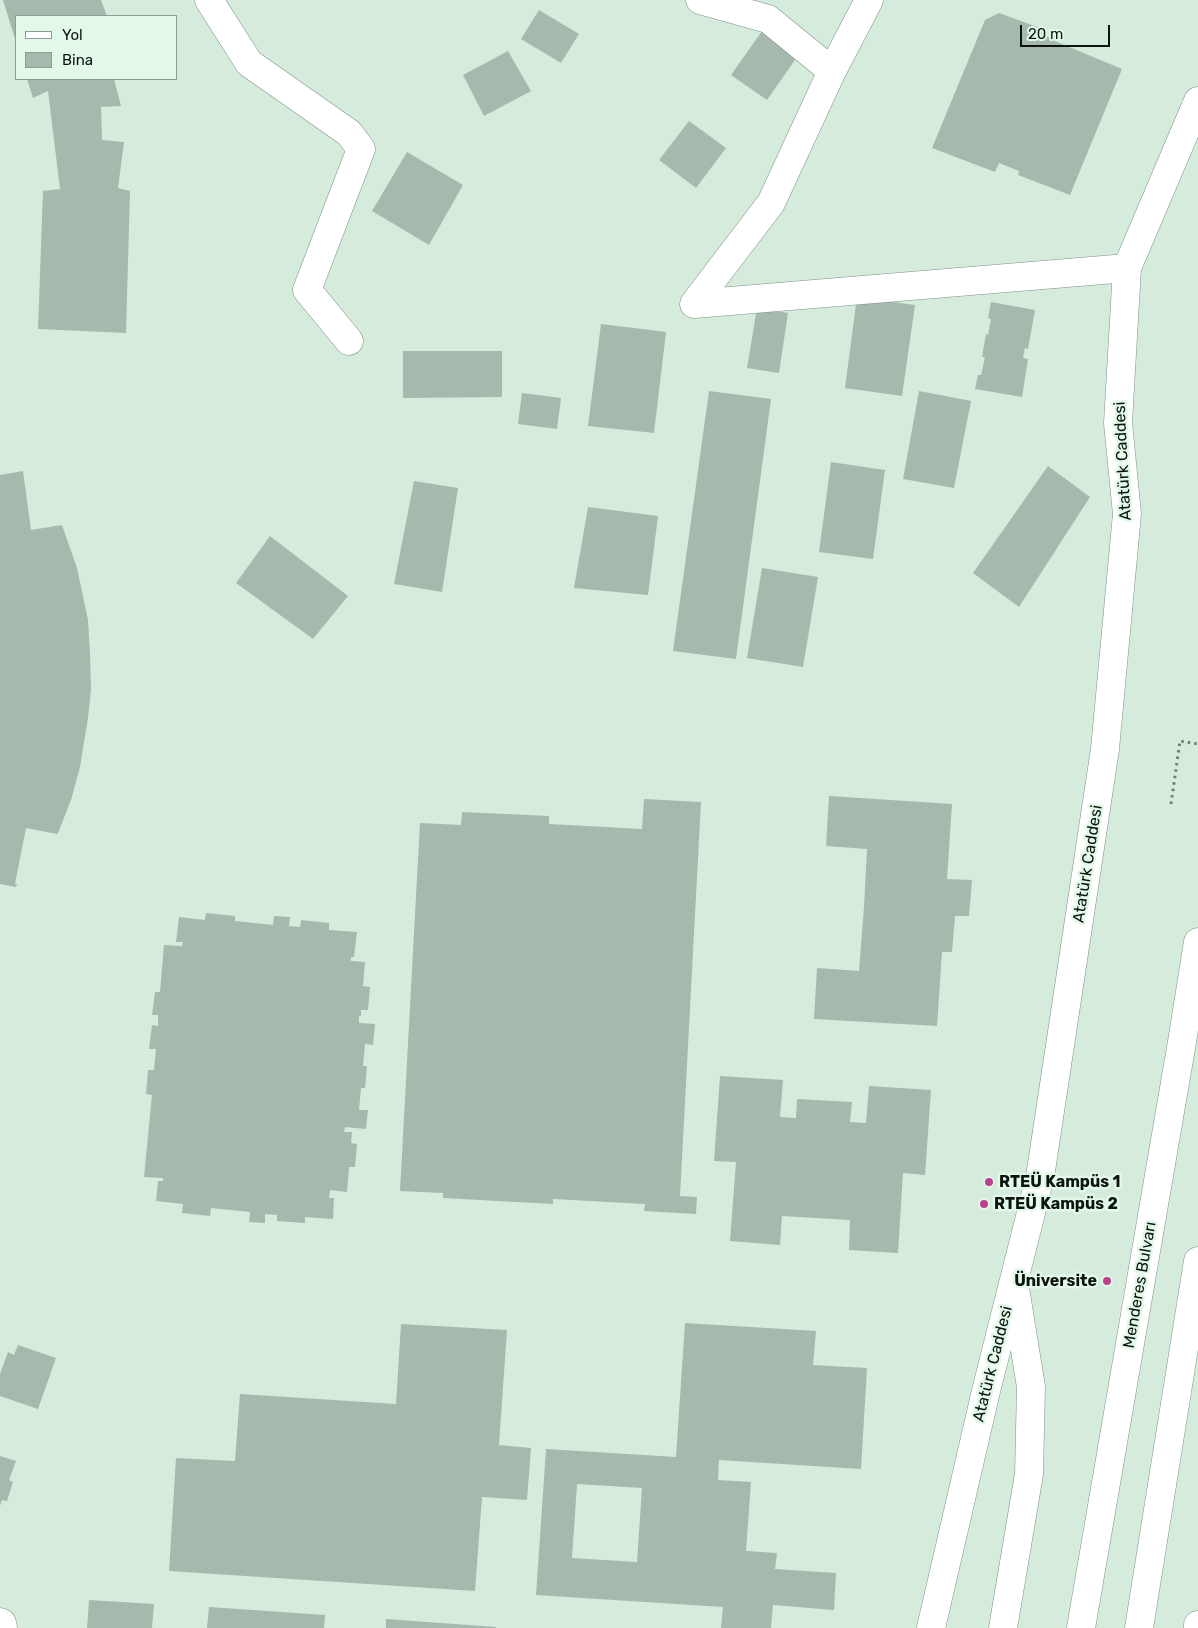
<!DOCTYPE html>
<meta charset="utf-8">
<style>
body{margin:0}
#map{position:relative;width:1198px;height:1628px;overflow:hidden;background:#d5ebdc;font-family:Rubik,sans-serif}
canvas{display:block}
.legend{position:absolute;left:15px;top:15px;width:162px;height:65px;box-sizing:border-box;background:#e2f8e9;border:1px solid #8c9d92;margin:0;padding:6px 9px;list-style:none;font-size:15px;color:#0c140f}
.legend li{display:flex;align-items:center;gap:10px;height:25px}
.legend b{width:25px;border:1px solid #8c9d92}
.scale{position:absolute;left:1020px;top:25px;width:90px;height:22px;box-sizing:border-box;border:2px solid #0c140f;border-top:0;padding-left:6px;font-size:15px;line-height:18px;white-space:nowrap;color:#0c140f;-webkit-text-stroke:4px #e2f8e9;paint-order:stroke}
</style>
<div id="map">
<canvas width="1198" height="1628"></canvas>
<ul class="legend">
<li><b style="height:6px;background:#fff"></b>Yol</li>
<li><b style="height:14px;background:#a5baac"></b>Bina</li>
</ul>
<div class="scale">20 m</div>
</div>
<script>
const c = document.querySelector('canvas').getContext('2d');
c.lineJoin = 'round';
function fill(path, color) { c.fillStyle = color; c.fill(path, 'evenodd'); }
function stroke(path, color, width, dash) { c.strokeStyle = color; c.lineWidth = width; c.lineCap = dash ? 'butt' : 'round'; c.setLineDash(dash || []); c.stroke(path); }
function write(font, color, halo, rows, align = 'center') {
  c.font = font + ' Rubik,sans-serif'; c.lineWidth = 5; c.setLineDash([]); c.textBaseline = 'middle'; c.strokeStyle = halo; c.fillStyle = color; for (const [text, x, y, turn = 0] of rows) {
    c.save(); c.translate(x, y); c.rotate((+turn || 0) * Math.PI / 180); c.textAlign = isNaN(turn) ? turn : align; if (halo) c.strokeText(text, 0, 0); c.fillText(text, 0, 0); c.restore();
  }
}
fill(new Path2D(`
 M3,0H101L107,16H16V42Z
 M539,10L579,34L561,63L521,39Z
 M999,13L1040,28L1050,39L1122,69L1070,195L1018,175L1019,171L999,163L995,172L932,148L985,20Z
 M762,31L797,57L767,100L731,75Z
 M508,51L531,91L484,116L463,75Z
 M27,79H114L121,106L101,107L102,140L124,142L118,188L130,191L126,333L38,329L43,191L60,189L48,91L33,98Z
 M689,121L726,148L696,188L659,160Z
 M407,152L463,185L429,245L372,211Z
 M857,297L915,305L902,396L845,388Z
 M991,302L1035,310L1028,349L1025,348L1023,358L1028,359L1022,397L975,389L978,375H981L985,357H982L986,334L988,335L991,319L988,318Z
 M757,308L788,313L779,373L747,368Z
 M601,324L666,332L654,433L588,426Z
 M403,351H502V397L403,398Z
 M709,391L771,399L736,659L673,651Z
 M919,391L971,401L954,488L903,479Z
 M522,393L561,398L557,429L518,424Z
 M831,462L885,470L873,559L819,552Z
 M1048,466L1090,497L1019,607L973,573Z
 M23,471L31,530L62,525L77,568L88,620L90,654L91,690L88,718L80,767L71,800L58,833L57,834L26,828L15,884H17L16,887L0,884V475Z
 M414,481L458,488L442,592L394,584Z
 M588,507L658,516L648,595L574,588Z
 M270,536L348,596L313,639L236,583Z
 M762,568L818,577L803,667L747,658Z
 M829,796L952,804L947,879L972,880L969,916H955L952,952H942L937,1026L814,1019L817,968L859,971L864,907L867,849L826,846Z
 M644,799L701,802L680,1196L697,1197L696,1214L644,1211L645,1204L553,1199V1204L443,1198V1193L400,1191L420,823L461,825L462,812L549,816V824L642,829Z
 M206,913L235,916V921L273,925L274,916L290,917L289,926L300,927L301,920L329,923V930L357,932L354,957H351V961L365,962L363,986L370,987L368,1010H361V1016H359V1023L375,1024L373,1045L365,1044L363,1066H367L365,1088H361L359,1110H368L366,1129L345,1127L344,1132H352L351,1143L357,1144L355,1167H349L347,1192L330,1190L329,1198H334L333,1219L305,1217V1223L277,1221V1215L265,1214V1223L249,1222L250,1212L211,1208L210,1216L182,1213L183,1204L156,1201L158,1181H163V1178L144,1177L152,1095L146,1094L148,1070H154L156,1049H149L152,1025L158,1026V1015H152L155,992H160L164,945L182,946L183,942H176L179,917L205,920Z
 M720,1076L783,1080L780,1117L796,1118L797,1099L852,1102L850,1122L866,1123L869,1086L931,1090L925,1175L903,1173L898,1253L849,1250L850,1220L782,1216L780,1245L730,1241L736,1162L714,1161Z
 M685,1323L816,1331L813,1365L867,1368L861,1469L719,1460L718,1480L751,1482L746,1551L777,1553L775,1569L836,1573L834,1610L773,1605L771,1628H721L723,1607L536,1595L546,1449L676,1457ZM577,1484L642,1488L637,1562L572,1558Z
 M401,1324L507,1330L499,1445L531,1448L527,1500L482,1497L475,1591L169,1571L176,1458L235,1461L240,1394L396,1404Z
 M18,1345L56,1358L38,1409L0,1396V1374L8,1352L14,1355Z
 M0,1456L16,1461L9,1480L13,1482L7,1501L2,1500L0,1506Z
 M89,1600L154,1604L152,1628H87Z
 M209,1607L325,1615L324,1628H207Z
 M386,1619L496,1627V1628H386Z`), '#a5baac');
const minor = new Path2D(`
 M209,0L249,63L349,133L361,149L307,290L349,341
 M700,0L768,19L832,71
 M869,0L832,71L771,203L694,304L1127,268
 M0,1622L2,1623L3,1628
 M1003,1628L1029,1474L1031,1387L1014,1282`);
const tertiary = new Path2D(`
 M931,1628L986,1391L1040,1177L1105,749L1127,514L1118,423L1127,268L1198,101`);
const secondary = new Path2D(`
 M1081,1628L1182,1042L1198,942`);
const trunk = new Path2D(`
 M1139,1628L1198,1261
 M1198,1628V1625`);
stroke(minor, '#7e9285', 29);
stroke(tertiary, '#7e9285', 29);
stroke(secondary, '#7e9285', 29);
stroke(trunk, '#7e9285', 29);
stroke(new Path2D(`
 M1171,804L1180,741L1198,744`), '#6e7d73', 3, [2.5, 4]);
stroke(minor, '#fff', 28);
stroke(tertiary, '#fff', 28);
stroke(secondary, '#fff', 28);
stroke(trunk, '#fff', 28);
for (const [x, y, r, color] of [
 [989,1182,5,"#bd3f8c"],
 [984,1204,5,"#bd3f8c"],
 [1107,1281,5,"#bd3f8c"]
]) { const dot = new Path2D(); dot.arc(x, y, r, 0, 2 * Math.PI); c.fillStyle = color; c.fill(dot); stroke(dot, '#e2f8e9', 2); }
write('16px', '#0c140f', '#e2f8e9', [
 ["Atatürk Caddesi",1123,461,-93],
 ["Atatürk Caddesi",1088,864,-81],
 ["Menderes Bulvarı",1140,1285,-80],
 ["Atatürk Caddesi",993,1364,-76]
]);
write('bold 16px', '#0c140f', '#e2f8e9', [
 ["RTEÜ Kampüs 1",999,1182],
 ["RTEÜ Kampüs 2",994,1204],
 ["Üniversite",1097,1281,"right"]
], 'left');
</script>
